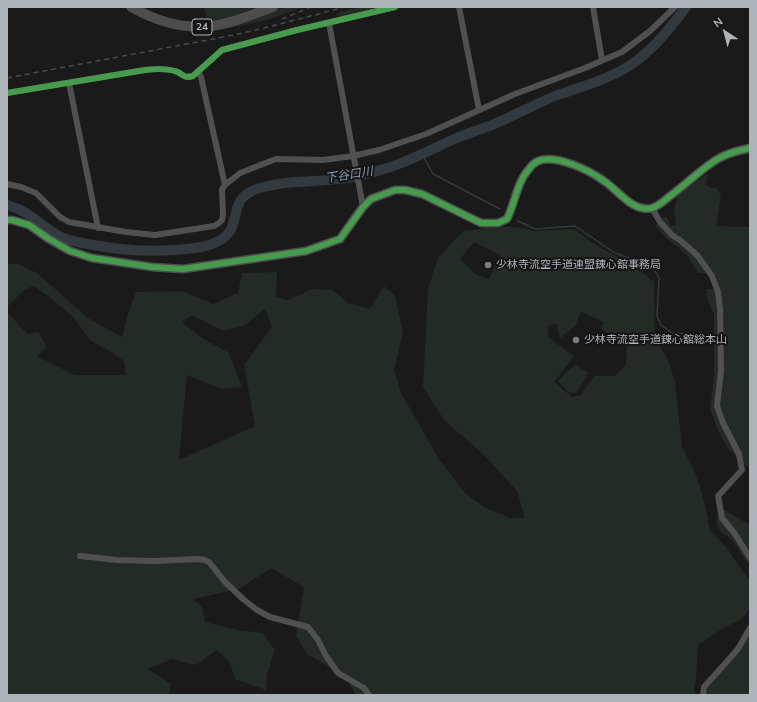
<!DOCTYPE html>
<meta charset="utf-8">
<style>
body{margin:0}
#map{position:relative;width:757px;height:702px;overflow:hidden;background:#1a1a1b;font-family:Mulish,sans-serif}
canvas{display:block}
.frame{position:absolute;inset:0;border:8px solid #aeb2b9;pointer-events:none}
.north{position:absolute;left:705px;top:12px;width:40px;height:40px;-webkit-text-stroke:3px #151516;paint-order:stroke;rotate:324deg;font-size:11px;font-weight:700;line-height:16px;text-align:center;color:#aeb2b9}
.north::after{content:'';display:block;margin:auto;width:14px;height:18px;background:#aeb2b9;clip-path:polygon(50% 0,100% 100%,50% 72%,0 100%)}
</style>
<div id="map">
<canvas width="757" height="702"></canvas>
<div class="frame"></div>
<div class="north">N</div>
</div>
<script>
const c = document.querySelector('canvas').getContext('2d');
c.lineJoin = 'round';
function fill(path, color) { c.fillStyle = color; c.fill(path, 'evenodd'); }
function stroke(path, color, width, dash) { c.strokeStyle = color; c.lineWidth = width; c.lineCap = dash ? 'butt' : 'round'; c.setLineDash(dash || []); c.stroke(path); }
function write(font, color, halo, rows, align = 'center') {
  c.font = font + ' Mulish,"Noto Sans JP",sans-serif'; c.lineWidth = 4; c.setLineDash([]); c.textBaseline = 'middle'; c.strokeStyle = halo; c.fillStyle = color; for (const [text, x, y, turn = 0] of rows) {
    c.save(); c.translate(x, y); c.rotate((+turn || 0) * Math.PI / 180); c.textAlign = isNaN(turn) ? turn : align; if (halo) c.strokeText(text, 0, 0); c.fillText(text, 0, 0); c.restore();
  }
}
fill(new Path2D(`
 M204,7H255C240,13 224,22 207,20Z
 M287,7H304L264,21L224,29L225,27Z
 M359,7H383L341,17L337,16L340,12Z
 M708,173L706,185L711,188H717L721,196L716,226L750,227L749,468L729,450L718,431L710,409L714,376V315L706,295L707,289H719L718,282L714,273H698L687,255L663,235L656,227L659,218L667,217L670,226H676L674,211L677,196Z
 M498,227H516L535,231L574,229L592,243L636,267L654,282L655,338L667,358L675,381L682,447L696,475L705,504L710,530L727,548L743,572L750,580V608L742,619L725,627L698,645L696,680L694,690L696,695H356L345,677L307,654L296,636L304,587L271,568L239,589L193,599L202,607L205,622L238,630L263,633L275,650L267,674L266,690L235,679L230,662L217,650L196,665L172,659L148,669L171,684L169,695H7V312L27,334L38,332L47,346L37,356L75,375H126L124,361L111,352L90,340L74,318L52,299L34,286L24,290L7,307V264H18L37,273L89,319L122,337L128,314L136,292L182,291L213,304L238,293L242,273L277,272L276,297L287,300L313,289L333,290L348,303L370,309L384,286L395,296L403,332L394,370L401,393L439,459L465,493L484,507L510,518H525L517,491L484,455L444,420L423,387L428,289L438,258L463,231ZM474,242L500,255L489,279L475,274L460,259ZM265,309L272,327L244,365L255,426L179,460L187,375L221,389L242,387L229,353L202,338L182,322L192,315L223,331L245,325ZM581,312L604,322L601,329L615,336L627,347L626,365L615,376H594L581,395L572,397L554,382L574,356L548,337V325L556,324L560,338L575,326Z
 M576,365L589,373L576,393L568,392L558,381L564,374Z
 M723,509L750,525V565C742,558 739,548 733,541C723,530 716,534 717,515Z
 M750,622V695H705L710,681L727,661Z`), '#242a25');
stroke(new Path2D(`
 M422,154L433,174L500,209
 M518,221L535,229L575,226L615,253L646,264L655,271L659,278L657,316L661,325L672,333L710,335L716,342`), '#333a3f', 1.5);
stroke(new Path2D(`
 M7,205C31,211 42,228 63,238C73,242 83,243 93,245C120,250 147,252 174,250C193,249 224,247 232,227C238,212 234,200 252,191C259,187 269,186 278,184C304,180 332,182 358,176C381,171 404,163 424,153C436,148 447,142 459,137C470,133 481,129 492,125C513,116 534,105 555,96C577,88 604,81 624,69C650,54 668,31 686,7`), '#333a3f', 10);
stroke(new Path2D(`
 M459,7L479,110
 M593,7L602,60
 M329,23L363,207
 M198,71L201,77L225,185
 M69,83L98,228
 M7,93L145,70C154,69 165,68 175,71C183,73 182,79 193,76L222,50L297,30L395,7
 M7,184L21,187L36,193L60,217L69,222L126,232L155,235L214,226L219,223L222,220L223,215L222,189L225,185L240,173L276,159L323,160L353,156L379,150L426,134L515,94L585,68L622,52L650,31L675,7
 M652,208L660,222L672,235L681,241L697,255L712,276L718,292L720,309L721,371L717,406L723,423L739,454L742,470L718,496L722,518L735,534L750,558
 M80,556L117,560L154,561L197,559L204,560L209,562L225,582L243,599L257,610L270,617L308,627L318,640L326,656L338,673L364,688L369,695
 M703,695L704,687L738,649L750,628`), '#505053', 6);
stroke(new Path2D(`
 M7,220H12L29,225L49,239L70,251L92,258L152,267L183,269L306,251L340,239L363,207L371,199L395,190H405L422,194L481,223H498L507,219C515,203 517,182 529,169C531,166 534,163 538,161C556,154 589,170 604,181C618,190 633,213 652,208C659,206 665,200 670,196C685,185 698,172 713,162C724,154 737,151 750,148`), '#4e4f50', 9);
stroke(new Path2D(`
 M131,7C158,22 186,31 217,25C236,22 255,13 273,7`), '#4d4d4f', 10);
stroke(new Path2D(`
 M282,19L311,7
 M7,78L234,35L264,28L345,7`), '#4b4b4e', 1.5, [5, 4]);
stroke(new Path2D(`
 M7,93L145,70C154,69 165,68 175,71C183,73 182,79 193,76L222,50L297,30L395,7
 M7,220H12L29,225L49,239L70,251L92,258L152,267L183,269L306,251L340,239L363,207L371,199L395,190H405L422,194L481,223H498L507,219C515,203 517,182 529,169C531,166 534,163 538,161C556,154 589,170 604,181C618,190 633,213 652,208C659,206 665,200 670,196C685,185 698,172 713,162C724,154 737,151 750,148`), '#469c4c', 6);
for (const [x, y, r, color] of [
 [488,265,4,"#7a7d82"],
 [576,340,4,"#7a7d82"]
]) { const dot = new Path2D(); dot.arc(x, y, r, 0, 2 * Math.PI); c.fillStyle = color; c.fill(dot); stroke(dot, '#151516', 1.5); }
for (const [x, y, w] of [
 [202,27,20]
]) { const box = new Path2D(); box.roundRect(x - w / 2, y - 8, w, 16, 3); c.fillStyle = '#151516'; c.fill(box); stroke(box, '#aeb2b9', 1); }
write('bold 10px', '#aeb2b9', null, [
 ["24",202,27]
]);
write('11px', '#aeb2b9', '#151516', [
 ["少林寺流空手道連盟錬心舘事務局",496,265],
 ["少林寺流空手道錬心舘総本山",584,340]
], 'left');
write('italic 12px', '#8aa0af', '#151516', [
 ["下谷口川",349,175,-9]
]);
</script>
